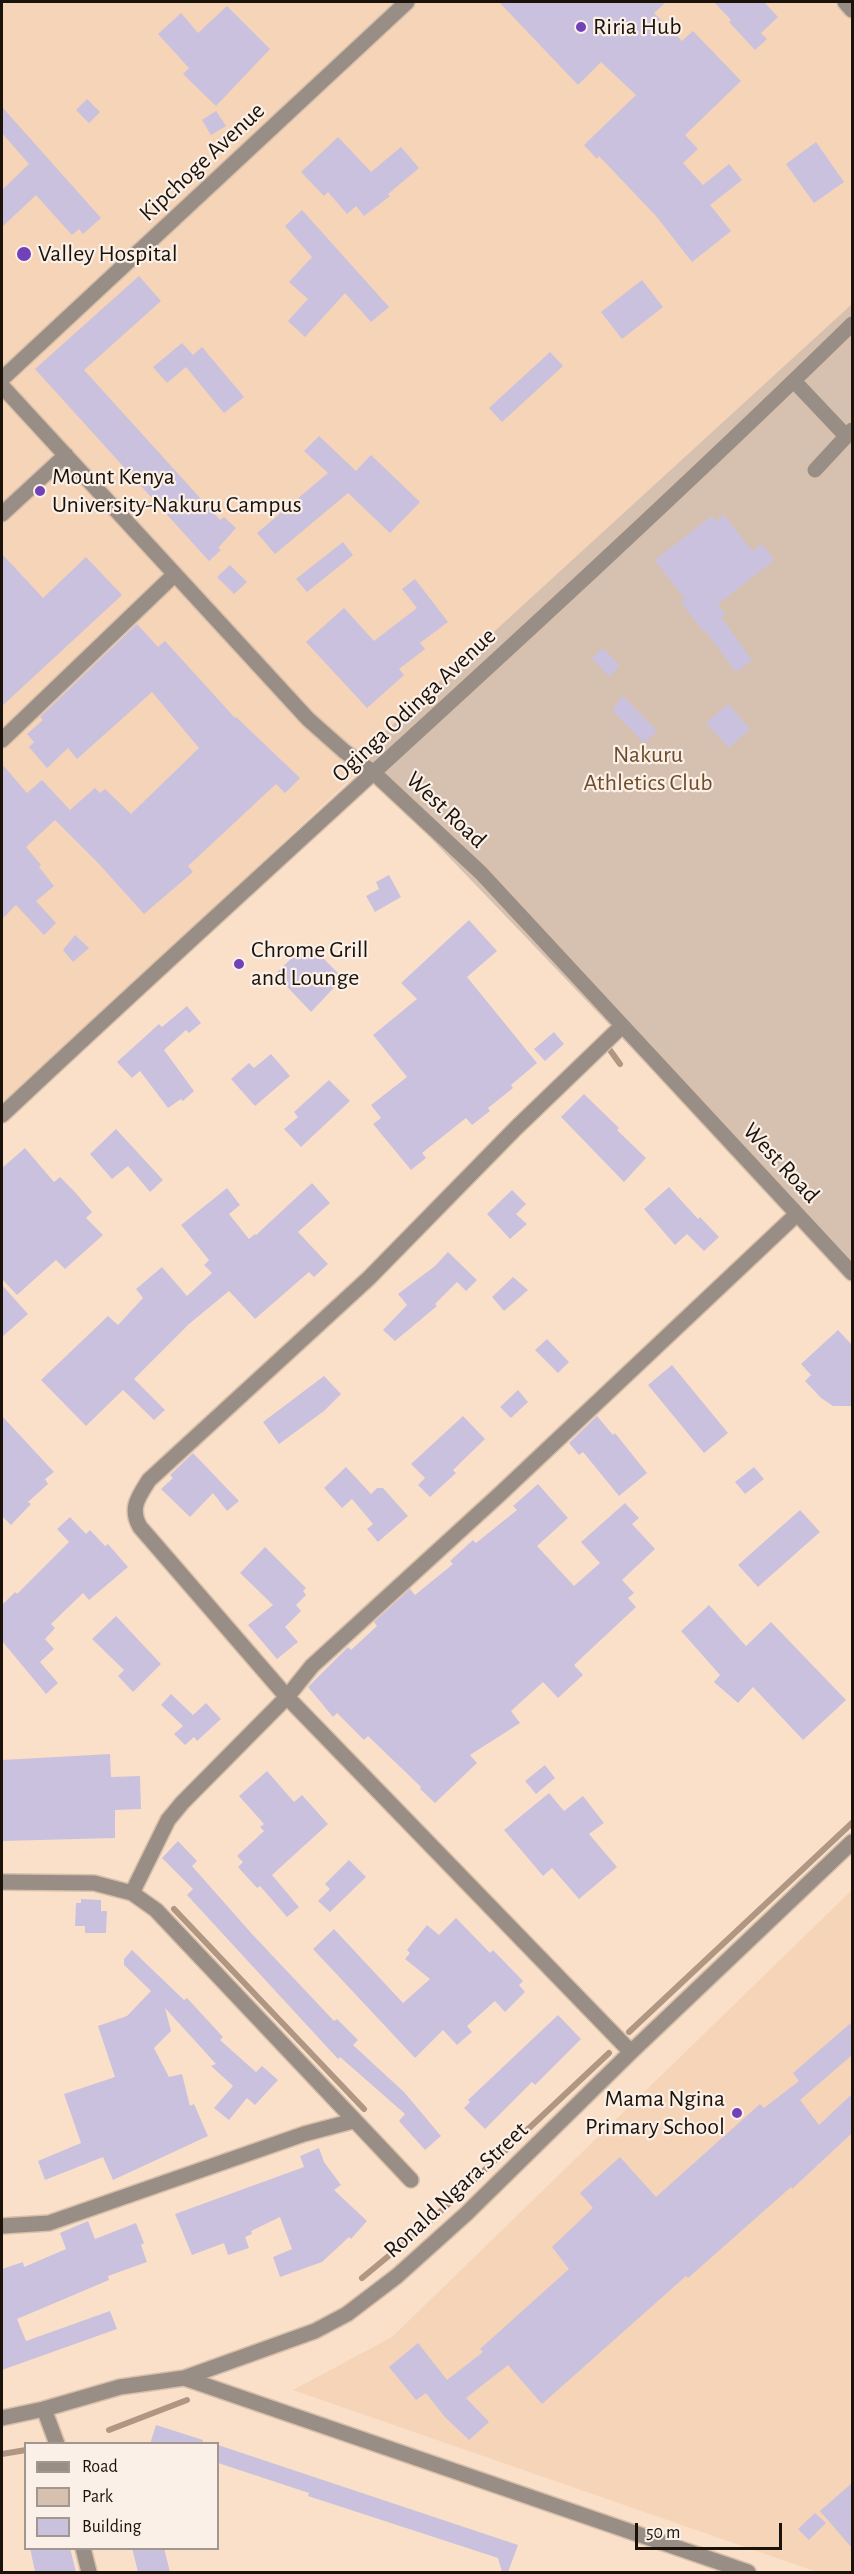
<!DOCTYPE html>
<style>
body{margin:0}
#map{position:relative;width:854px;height:2574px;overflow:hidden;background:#fbe0c9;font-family:"Alegreya Sans",sans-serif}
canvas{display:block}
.frame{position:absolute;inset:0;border:3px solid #1b120a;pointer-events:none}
.legend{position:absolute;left:24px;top:2442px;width:195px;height:108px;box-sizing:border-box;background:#fbf0e7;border:2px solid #a1978f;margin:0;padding:8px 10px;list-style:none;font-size:18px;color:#1b120a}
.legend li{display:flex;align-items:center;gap:12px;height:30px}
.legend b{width:30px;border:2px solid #a1978f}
.scale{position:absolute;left:635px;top:2523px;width:147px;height:27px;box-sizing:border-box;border:3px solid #1b120a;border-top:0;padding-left:8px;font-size:18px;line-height:21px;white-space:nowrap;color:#1b120a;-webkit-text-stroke:4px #fbf0e7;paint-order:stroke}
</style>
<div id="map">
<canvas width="854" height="2574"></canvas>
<div class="frame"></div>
<ul class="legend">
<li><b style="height:8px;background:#998e86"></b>Road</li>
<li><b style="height:16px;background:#d6c1b1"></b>Park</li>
<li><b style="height:16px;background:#cac1df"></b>Building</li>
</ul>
<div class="scale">50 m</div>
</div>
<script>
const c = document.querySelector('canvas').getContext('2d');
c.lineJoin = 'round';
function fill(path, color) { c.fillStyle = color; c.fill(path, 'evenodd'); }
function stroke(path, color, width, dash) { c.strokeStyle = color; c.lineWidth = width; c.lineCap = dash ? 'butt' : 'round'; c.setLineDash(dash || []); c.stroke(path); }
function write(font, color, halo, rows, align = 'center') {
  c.font = font + ' "Alegreya Sans",sans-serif'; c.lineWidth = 4.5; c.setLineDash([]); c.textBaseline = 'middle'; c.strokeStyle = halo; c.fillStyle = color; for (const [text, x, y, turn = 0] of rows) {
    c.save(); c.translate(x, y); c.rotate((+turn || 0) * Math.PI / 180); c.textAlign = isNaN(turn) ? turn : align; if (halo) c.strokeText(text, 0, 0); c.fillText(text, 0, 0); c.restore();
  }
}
fill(new Path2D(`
 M2,2H852V307L2,1107Z
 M852,1890V2572H817L293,2390L392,2337Z`), '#f5d4b8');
fill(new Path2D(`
 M852,304V1278L355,759Z`), '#d6c1b1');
stroke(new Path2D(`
 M607,1046L620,1064
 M174,1909L364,2109
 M629,2032L852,1823
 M362,2278L426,2225L609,2053
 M109,2430L187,2400
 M2,2454L26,2450`), '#af9783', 6);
fill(new Path2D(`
 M499,2H666L654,13L682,41L693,31L741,81L685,135L698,149L683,163L703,185L729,164L742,180L710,205L731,231L692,262L656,216L599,156L597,159L584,145L636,95L601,62L578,85Z
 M714,2H764L778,17L761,33L767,39L755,50L729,22L731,20Z
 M227,6L270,49L216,106L183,74L189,68L158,34L181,13L198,33Z
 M87,99L100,112L89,123L76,110Z
 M2,107L101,218L83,234L79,229L72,235L36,195L2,227V190L29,164L2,133Z
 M216,111L226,126L211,135L202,120Z
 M338,137L371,172L401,147L419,168L388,194L390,196L364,216L356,206L347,214L328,192L324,196L301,172Z
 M816,142L844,182L814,203L786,164Z
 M302,210L389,307L371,322L345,293L305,337L288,321L308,299L289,282L312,257L285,226Z
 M139,276L161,301L84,370L220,520L224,517L236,528L218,548L221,550L209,561L35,369Z
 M642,280L663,307L622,339L601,312Z
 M182,343L193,355L202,347L244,397L224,413L186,367L167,383L153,367Z
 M550,352L563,366L502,422L489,408Z
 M319,436L356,471L371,455L420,502L390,533L348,493L275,554L257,533L328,473L304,451Z
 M724,515L752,551L762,544L774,560L718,604L725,614L721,617L752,660L736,672L705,630L703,631L681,602L685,599L655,560L712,516L716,521Z
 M343,542L353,555L307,592L296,579Z
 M2,554L43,598L86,557L122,595L2,706Z
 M230,565L247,582L234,594L217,577Z
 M415,579L448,622L420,643L425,649L399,669L404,675L367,708L306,642L344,608L374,641L417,608L402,589Z
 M137,624L158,647L165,641L235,718L236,717L300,778L285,793L276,784L188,866L193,872L144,914L100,865L55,820L26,847L41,865L39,867L54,886L36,901L56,923L44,935L16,905L2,919V764L27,793L42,780L70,810L95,788L100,793L105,789L131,814L199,748L152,692L77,759L68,748L47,768L29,747L34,742L27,734L43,720L40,717Z
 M603,648L620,666L609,677L592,658Z
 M623,696L657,731L644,743L612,710Z
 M728,704L750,729L729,748L706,723Z
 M389,875L401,897L375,912L366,896L379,889L376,882Z
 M469,920L497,951L467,977L537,1063L511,1085L513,1088L488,1108L490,1111L472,1125L466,1118L422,1153L426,1158L411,1170L373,1124L381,1118L371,1105L407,1077L373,1035L417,999L401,983Z
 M75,935L89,948L73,962L63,950Z
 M308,943L343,978L311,1012L275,974Z
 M187,1006L201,1023L189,1033L186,1030L164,1050L194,1091L183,1101L181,1099L168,1108L140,1071L132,1078L117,1062L159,1024L162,1027Z
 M554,1032L564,1044L545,1061L534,1049Z
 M271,1054L290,1076L255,1106L231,1079L249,1063L254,1068Z
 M329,1080L350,1101L301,1147L284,1129L298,1117L294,1112Z
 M584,1094L619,1128L617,1130L646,1158L624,1182L561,1117Z
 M116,1129L163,1180L150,1192L128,1166L112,1179L90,1154Z
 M25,1148L54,1182L60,1177L74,1191L92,1212L86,1218L103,1235L65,1269L56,1260L17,1295L2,1279V1168Z
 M312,1183L330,1203L298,1232L328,1264L314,1277L309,1272L255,1319L229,1291L189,1324L134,1379L165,1410L154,1420L123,1390L86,1426L41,1380L108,1316L118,1325L143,1298L136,1289L162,1267L187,1296L212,1273L204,1265L209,1260L181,1225L227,1188L240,1205L229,1214L249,1239L255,1234L256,1235Z
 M669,1187L698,1219L700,1217L719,1237L704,1251L687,1234L675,1245L644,1209Z
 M512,1190L526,1204L516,1214L527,1224L510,1239L487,1214Z
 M448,1252L477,1280L466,1291L457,1282L435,1304L437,1306L395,1341L383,1330L407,1305L398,1294L435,1266Z
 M513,1277L528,1290L504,1311L492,1297Z
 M2,1285L28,1314L2,1337Z
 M838,1330L852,1345V1406H833L821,1398L805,1381L811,1375L801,1364Z
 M547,1339L569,1362L558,1373L535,1350Z
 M672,1365L728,1433L704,1453L648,1385Z
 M324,1376L341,1394L324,1411L279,1444L263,1422Z
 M518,1390L528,1402L511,1418L500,1407Z
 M2,1416L54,1472L45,1479L48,1484L28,1502L31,1504L11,1525L2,1516Z
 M463,1416L485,1439L453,1470L456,1473L430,1497L418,1485L425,1478L411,1464Z
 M597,1416L613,1435L615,1433L647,1473L619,1496L583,1452L579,1455L569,1443Z
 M193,1453L239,1501L227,1511L213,1493L190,1517L161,1489L173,1478L170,1475Z
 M346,1467L371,1494L377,1488H383L408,1516L378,1542L367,1529L373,1524L352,1499L342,1508L324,1488Z
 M754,1467L764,1479L745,1494L735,1482Z
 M538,1484L568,1518L537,1546L574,1586L600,1563L581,1542L625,1503L639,1518L632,1524L655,1549L622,1580L634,1593L628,1598L636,1607L574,1665L583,1675L558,1698L543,1682L511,1711L520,1723L470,1755L477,1763L435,1803L420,1789L421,1787L368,1736L364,1740L337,1713L333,1717L308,1687L348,1647L351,1650L377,1626L374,1622L410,1589L415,1595L453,1564L450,1561L473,1540L476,1543L517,1510L513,1506Z
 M800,1510L820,1532L758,1587L738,1565Z
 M70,1517L86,1534L90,1530L105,1546L108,1544L128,1567L89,1600L83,1593L51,1624L55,1628L45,1639L54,1649L40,1662L58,1683L46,1694L2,1641V1605L15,1592L17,1594L69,1542L57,1529Z
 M265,1547L306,1588L303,1591L306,1595L296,1605L301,1611L285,1627L298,1642L277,1659L248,1625L273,1605L240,1573Z
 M709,1605L746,1646L771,1622L846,1700L803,1740L753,1687L738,1703L714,1682L720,1675L681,1631Z
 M116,1616L161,1664L133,1692L118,1676L124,1670L92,1639Z
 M171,1694L193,1715L206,1703L221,1719L197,1741L194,1737L185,1745L174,1734L183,1726L161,1705Z
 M110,1754L111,1777L140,1776L141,1809L115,1810V1838L2,1841V1760Z
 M545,1765L555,1778L536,1794L525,1781Z
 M267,1771L294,1802L302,1795L328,1824L272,1875L299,1907L287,1917L260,1886L257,1888L238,1867L243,1862L237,1856L264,1831L260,1827L264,1824L239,1796Z
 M549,1793L564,1811L583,1796L604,1823L589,1834L617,1867L579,1899L552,1868L543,1876L504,1830Z
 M178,1841L197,1861L192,1866L252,1934L334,2021L337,2019L358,2040L353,2045L404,2092L441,2136L425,2150L399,2121L405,2114L340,2057L338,2059L187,1895L193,1889L162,1858Z
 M349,1860L366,1877L330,1912L318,1901L330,1889L325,1884Z
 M81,1899L101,1900V1911H107L106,1933H85V1926H75L76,1903H81Z
 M456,1918L490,1953L493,1950L523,1981L519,1985L525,1992L505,2012L495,2001L467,2026L472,2032L457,2045L443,2030L415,2058L313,1949L334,1929L403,2003L430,1979L405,1959L410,1953L407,1950L427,1925L439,1935Z
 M132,1950L184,2000L187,1998L223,2037L220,2040L256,2072L262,2066L278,2080L255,2105L247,2098L229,2120L214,2108L233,2086L211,2066L216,2064L165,2008L171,2031L154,2048L169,2077L182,2074L190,2106L194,2104L208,2136L113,2180L103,2157L45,2180L38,2161L81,2143L64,2094L115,2077L98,2026L127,2016L151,1991L124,1965V1959Z
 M558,2015L581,2039L535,2085L532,2082L485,2129L464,2108L470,2102L468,2100Z
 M852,2022V2055L800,2100L819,2125L852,2094V2133L792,2189L791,2187L688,2278L686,2276L542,2404L508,2365L466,2398L489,2422L469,2440L444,2416L426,2393L416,2400L389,2367L418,2343L447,2380L483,2352L480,2349L569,2269L552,2247L593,2208L580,2193L620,2157L656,2197L760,2104L764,2108L799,2081L793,2073Z
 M319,2148L324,2162L341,2185L334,2190L367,2221L351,2239L349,2237L322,2262L280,2277L273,2257L292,2249L280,2217L251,2231L252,2234L245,2237L249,2248L228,2255L224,2243L192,2255L175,2214L304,2167L300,2156Z
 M88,2221L95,2239L136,2223L144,2243L141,2245L147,2262L108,2276L109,2280L17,2319L26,2341L110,2311L117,2329L2,2370V2269L23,2262L24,2267L66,2249L60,2233Z
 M156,2425L203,2440L202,2444H150Z
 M218,2445L518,2545L508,2572H502L498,2558L308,2496L309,2493L218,2463Z
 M852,2483V2548L820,2511Z
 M815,2513L826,2523L809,2540L798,2529Z
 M30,2548H70L76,2572H35Z
 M132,2548H164L170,2572H138Z`), '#cac1df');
const minor = new Path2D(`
 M845,2L852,10
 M2,379L407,2
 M794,381L846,436
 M2,386L308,719L344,751L374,773L481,873L852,1273
 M815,470L852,430
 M2,514L66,455
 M2,740L174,575
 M622,1026L516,1128L369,1278L149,1480C139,1496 129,1508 140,1527L287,1697L631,2052
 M2,1115C284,850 575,595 852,324
 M2,1882L94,1883L132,1893L156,1910L411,2180
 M132,1893L168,1820L182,1803L287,1697L312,1666L500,1494L797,1214
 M2,2226L49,2223L304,2134L353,2121
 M184,2378L748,2572
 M44,2409L57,2444
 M2,2418L44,2409L120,2387L184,2378L315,2331L347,2314L397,2276L466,2214L631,2052L852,1842
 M83,2548L89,2572`);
stroke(minor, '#d7bfaa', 18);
stroke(minor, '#998e86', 15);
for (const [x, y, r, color] of [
 [581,27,6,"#7141b8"],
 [24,254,8,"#7141b8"],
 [40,491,6,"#7141b8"],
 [239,964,6,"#7141b8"],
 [737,2113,6,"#7141b8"]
]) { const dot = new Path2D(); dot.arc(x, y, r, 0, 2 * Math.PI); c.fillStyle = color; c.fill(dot); stroke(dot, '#fbf0e7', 2); }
write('24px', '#1b120a', '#fbf0e7', [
 ["Riria Hub",593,27],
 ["Valley Hospital",38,254],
 ["Mount Kenya",52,477],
 ["University-Nakuru Campus",52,505],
 ["Chrome Grill",251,950],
 ["and Lounge",251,978],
 ["Mama Ngina",725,2099,"right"],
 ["Primary School",725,2127,"right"]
], 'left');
write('24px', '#1b120a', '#fbf0e7', [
 ["Kipchoge Avenue",202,162,-43],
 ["Oginga Odinga Avenue",414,705,-43],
 ["West Road",446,810,43],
 ["West Road",781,1163,47],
 ["Ronald Ngara Street",456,2190,-43]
]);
write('24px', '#704b29', '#fbf0e7', [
 ["Nakuru",648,755],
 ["Athletics Club",648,783]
]);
</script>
